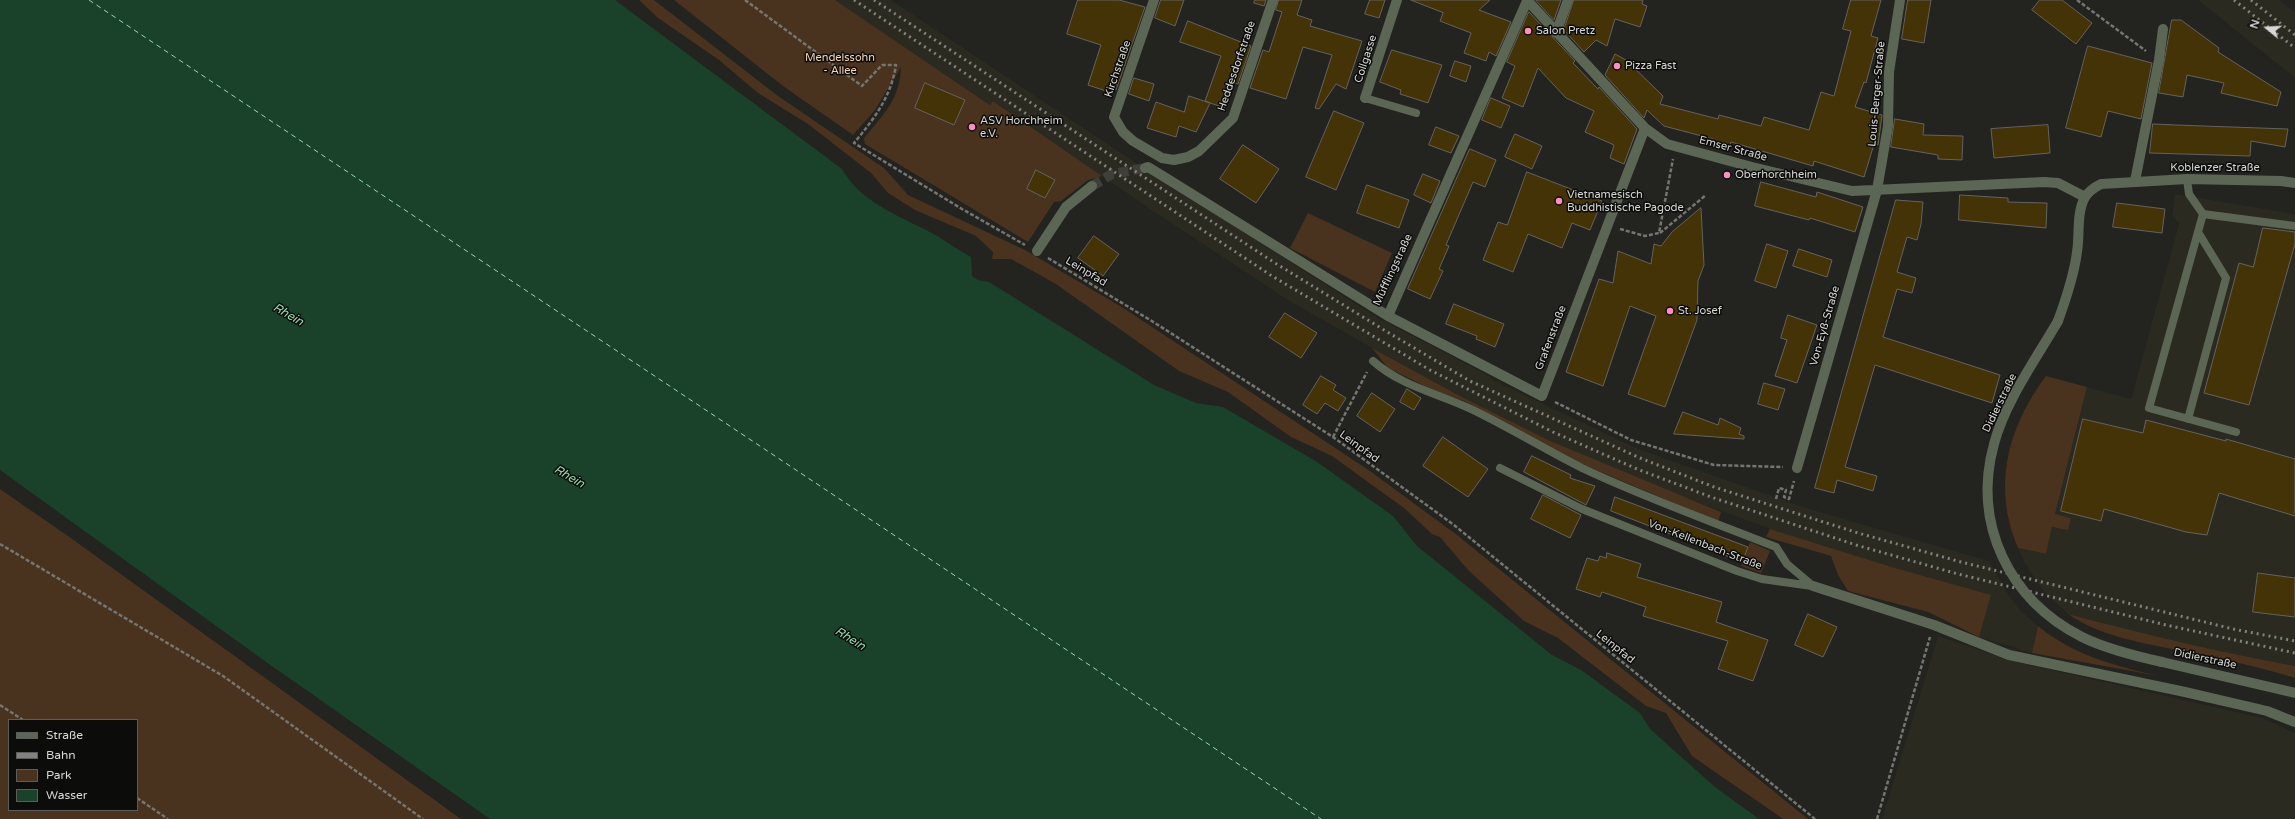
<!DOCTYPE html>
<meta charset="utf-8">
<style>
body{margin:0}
#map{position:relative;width:2295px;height:819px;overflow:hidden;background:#23231f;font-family:"Varela Round",sans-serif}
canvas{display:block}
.legend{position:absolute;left:8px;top:719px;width:130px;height:92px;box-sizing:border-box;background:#0c0c0b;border:1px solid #5d5e5c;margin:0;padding:5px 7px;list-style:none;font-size:12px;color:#d7d8d5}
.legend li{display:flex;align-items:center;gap:8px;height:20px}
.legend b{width:20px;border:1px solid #5d5e5c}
.north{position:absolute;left:2247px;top:8px;width:40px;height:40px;-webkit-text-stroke:3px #0c0c0b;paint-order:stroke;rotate:288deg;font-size:11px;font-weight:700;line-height:16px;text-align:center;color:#d7d8d5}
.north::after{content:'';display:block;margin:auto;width:14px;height:18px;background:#d7d8d5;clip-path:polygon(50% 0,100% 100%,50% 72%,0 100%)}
</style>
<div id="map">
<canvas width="2295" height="819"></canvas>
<ul class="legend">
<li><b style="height:5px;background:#5c6655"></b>Straße</li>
<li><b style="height:5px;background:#82827f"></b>Bahn</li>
<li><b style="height:11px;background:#49321e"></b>Park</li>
<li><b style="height:11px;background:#1a422a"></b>Wasser</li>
</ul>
<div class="north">N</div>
</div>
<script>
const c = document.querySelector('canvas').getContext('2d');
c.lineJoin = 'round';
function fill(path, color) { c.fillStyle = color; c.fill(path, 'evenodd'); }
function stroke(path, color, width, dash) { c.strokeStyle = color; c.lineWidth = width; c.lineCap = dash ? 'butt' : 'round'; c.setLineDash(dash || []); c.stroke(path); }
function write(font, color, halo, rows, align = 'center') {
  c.font = font + ' "Varela Round",sans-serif'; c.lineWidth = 3; c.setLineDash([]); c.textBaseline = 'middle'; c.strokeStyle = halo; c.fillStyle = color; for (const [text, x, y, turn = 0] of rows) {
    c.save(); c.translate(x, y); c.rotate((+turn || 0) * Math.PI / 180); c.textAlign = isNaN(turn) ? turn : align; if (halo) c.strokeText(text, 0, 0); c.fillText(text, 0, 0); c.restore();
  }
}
fill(new Path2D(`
 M835,0H891L1133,161L1373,315L1491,377L1493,380L1638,449L1803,507L1989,561L2009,596L2020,610L2038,626L2032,653L1979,637L1990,595L1892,567L1770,529L1663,489L1548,440L1460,396L1372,348L1286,299L1144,205L993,101L990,105Z
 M2198,0H2279L2295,12V78Z
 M2175,194L2295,214V666L2225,653L2136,633L2068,614L2045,593L2027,567L2018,548L2046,554L2052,527L2068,530L2055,514L2087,387L2131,399L2179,224L2172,215Z
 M1938,636L2012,661L2263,718L2295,733V819H1882Z`), '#2a2a20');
fill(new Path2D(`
 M639,0H654L778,96L884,168L908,195L1025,250L1125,309L1370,471L1457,535L1808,819H1783L1692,756L1666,713L1646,706L1558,638L1524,621L1468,570L1440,537L1432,534L1404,508L1332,456L1291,437L1228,392L1179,371L1056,284L1011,259H992L993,252L976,236L915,210L888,193L871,173L808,124L758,93L719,60L658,18Z
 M674,0H835L990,105L993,101L1102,176L1088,180L1061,201L1054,202L1028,242L865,144L864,138C883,115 900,99 901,67L875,110L853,135L783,86Z
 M1308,213L1392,253L1375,292L1290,248Z
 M1372,348L1460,396L1548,440L1721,512L1718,522L1587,466L1541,444L1464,401L1433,390L1388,368Z
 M2046,376L2087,387L2055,514L2071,518L2068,530L2052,527L2046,554L2018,548C1992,487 2007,428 2046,376Z
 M0,489L68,536L461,819H0ZM9,720H137V810H9Z
 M1770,529L1892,567L1991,595L1979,637L1928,612L1848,591L1838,575L1831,556L1766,537Z
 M1750,542L1770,551L1761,573L1741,566Z
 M2068,614C2143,634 2218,652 2295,666V678C2257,666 2217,658 2178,650C2141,643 2100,636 2068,614Z
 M2038,626C2073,655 2116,666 2159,676L2032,653Z`), '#49321e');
fill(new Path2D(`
 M0,0H615L842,169C862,205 906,218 939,237C950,244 960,251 971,257L972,276L978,280L989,282L1154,385L1196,403L1223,407L1317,462L1393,516L1417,546L1552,655L1581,670L1640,713L1650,729L1715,787L1759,819H490L262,659L0,470Z`), '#1a422a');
stroke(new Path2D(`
 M89,0L1321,819`), '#96d9ad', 1, [5, 4]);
const building = new Path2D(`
 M1078,0H1119L1145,7L1116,90L1113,89L1112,93L1088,85L1101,45L1067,34Z
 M1161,0H1184L1175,26L1155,18Z
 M1255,0H1266L1264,6L1254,3Z
 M1279,0H1302L1297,15L1312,20L1310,26L1362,41L1346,89L1336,84L1319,109L1315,108L1332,55L1303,47L1286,99L1250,88L1263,50L1269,52L1282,12L1276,10Z
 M1370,0H1385L1379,18L1365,14Z
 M1411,0H1490L1479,10L1511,22L1496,56L1489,52L1486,61L1464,53L1471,33L1440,21L1443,13Z
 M1536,0H1561L1554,20Z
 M1574,0H1643L1642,4L1647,6L1640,27L1615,19L1607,46L1596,40L1584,52L1564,30Z
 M1851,0H1881L1871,36L1878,38L1866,83L1864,82L1855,107L1882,115L1878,145L1874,144L1864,177L1814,161L1813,166L1731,142L1730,146L1712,141L1713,139L1664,126L1647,110L1644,118L1605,75L1615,54L1626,60L1663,96L1660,104L1718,119L1719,115L1761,126L1764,117L1809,130L1821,92L1834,96L1851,31L1843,29Z
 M1908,0H1931L1924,43L1902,39Z
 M2040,0H2062L2092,23L2076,44L2032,10Z
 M1529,12L1575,61L1573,63L1598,89L1599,87L1637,129L1624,164L1610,158L1614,145L1585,132L1594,111L1566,98L1538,68L1523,107L1502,98L1515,66L1507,62Z
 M2172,20H2181L2219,48L2218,52L2281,92L2277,106L2221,93L2224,83L2187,75L2183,97L2159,93Z
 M1188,21L1251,46L1238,84L1233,82L1224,108L1205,101L1221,56L1180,42Z
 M2088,46L2152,63L2141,119L2108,111L2101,137L2066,128Z
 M1392,50L1442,65L1428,103L1400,94L1401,90L1380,82Z
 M1455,61L1471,66L1466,82L1450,76Z
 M1134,78L1154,84L1149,101L1129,94Z
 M925,83L965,100L954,125L915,108Z
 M1189,96L1210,103L1196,132L1179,126L1176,137L1147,128L1156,102L1184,112Z
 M1491,98L1510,106L1501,128L1482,120Z
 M1334,111L1364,123L1336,190L1306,177Z
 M1895,119L1924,124L1923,135L1963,136L1962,160L1938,159V155L1891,147Z
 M2153,124L2176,125L2288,129L2285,147L2251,141L2250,156L2150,153Z
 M2048,125L2050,153L1994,158L1991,129Z
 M1436,127L1459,136L1451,153L1429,145Z
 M1515,134L1542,146L1532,169L1505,157Z
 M1243,145L1279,169L1256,203L1220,179Z
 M1470,149L1496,160L1485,187L1473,182L1446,245L1449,246L1439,269L1443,271L1430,299L1408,289Z
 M1036,170L1055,180L1045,198L1027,189Z
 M1527,172L1602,201L1590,230L1572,223L1562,248L1528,234L1513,272L1483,260L1498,222L1507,225Z
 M1423,174L1440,181L1431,203L1414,195Z
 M1761,182L1816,197L1817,192L1863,207L1855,232L1810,218L1809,220L1755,206Z
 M1367,185L1409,200L1399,228L1357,213Z
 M1960,195L2008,198V202L2047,203L2046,228L1959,220Z
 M1896,200L1923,202L1921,224L1917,240L1907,237L1897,272L1916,278L1912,293L1897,289L1883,337L2000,375L1992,403L1875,365L1845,467L1877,476L1873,491L1837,480L1834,493L1815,488Z
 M2117,203L2165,209L2162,233L2113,227Z
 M1701,208L1704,265L1698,281L1697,320L1665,407L1628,394L1656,316L1630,306L1603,386L1566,372L1599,279L1613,283L1618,251L1651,264L1654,244L1661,246L1672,232Z
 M2263,228L2295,232V244L2249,405L2204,393L2239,263L2253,267Z
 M1094,236L1119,254L1103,276L1078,258Z
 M1767,244L1788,251L1776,288L1755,281Z
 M1799,249L1832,260L1827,277L1793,266Z
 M1454,304L1504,324L1495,347L1476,339L1477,336L1446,324Z
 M1285,313L1317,333L1301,358L1269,337Z
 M1788,315L1817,325L1797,383L1775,376L1787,340L1781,338Z
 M1321,376L1336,385L1333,390L1346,398L1338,411L1325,403L1317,414L1303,405Z
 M1764,383L1785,389L1778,410L1758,404Z
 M1407,389L1421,398L1414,410L1400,402Z
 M1372,393L1395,409L1380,432L1357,416Z
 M1683,412L1718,425L1720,418L1741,428L1739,434L1744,436V439L1674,434Z
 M2083,419L2143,433L2146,420L2226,441V439L2295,459V516L2219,493L2207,535L2186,532L2104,509L2101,521L2061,511Z
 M1443,437L1488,469L1468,497L1423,466Z
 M1532,456L1571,475L1570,478L1595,486L1586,505L1524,472Z
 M1543,495L1581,515L1570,538L1531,519Z
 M1615,497L1748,547L1742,562L1611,511Z
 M1607,553L1641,564L1637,577L1722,602L1716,622L1768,640L1753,681L1718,669L1728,641L1643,616L1646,607L1602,592L1600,597L1576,589L1587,558L1598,561L1600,556L1606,558Z
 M2258,573L2295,578V617L2253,612Z
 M1808,614L1837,627L1823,657L1795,645Z`);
fill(building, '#453308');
stroke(building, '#65625e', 1);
stroke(new Path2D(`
 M1092,186L1112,174L1145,168`), '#3e3e3a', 10, [10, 5]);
stroke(new Path2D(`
 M745,0L862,86L882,65H896C891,97 874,119 854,143L962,209L1025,245
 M2077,0L2146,51
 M1620,229L1645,236L1659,233L1673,159
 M1660,233L1706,195
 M1048,258L1155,323L1333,437L1454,525L1815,819
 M1555,402L1631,440L1714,465L1783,467
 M1333,437L1367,372
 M1776,499L1779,488L1786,490L1784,497L1789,499L1794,481
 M0,544L223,676L423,819
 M0,705L23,720
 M137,798L168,819
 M1877,819L1930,637`), '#757572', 2.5, [4, 2]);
stroke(new Path2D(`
 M1365,98L1416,113
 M2187,179L2189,194L2203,214L2295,226
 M2203,214L2149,408L2236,432
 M1373,361C1402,387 1441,394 1475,411C1512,429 1546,450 1582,468C1645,498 1711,521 1776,547L1787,564L1813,586
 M2188,419L2226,278L2198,232
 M1500,468L1582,509L1737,571L1762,579L1812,586`), '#5c6655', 8);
stroke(new Path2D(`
 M1154,0L1114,117L1123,132L1133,141L1162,158L1174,160L1188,157L1199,151L1233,118L1273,0
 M1527,0L1645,128L1667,144L1752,167L1852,191L2044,182L2058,183L2085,197
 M1556,33L1568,0
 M1365,98L1397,0
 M1145,168L1148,167L1166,178L1388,316L1542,396L1645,128
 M2135,181L2159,60L2163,29
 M1037,251L1066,207L1092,186
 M1388,316L1527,1
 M1797,468L1877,190L1888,126L1889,72L1900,0
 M1813,586L1934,625L2009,655L2185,692L2267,711L2295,722`), '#5c6655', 10);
stroke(new Path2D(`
 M2058,321C2066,299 2074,276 2077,252C2080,235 2076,214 2085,197C2089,191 2095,187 2101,184L2187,179L2281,181L2295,183
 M2162,662L2295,693`), '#5c6655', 10);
stroke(new Path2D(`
 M854,0L1272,276L1430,370L1553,432L1637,469L1711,497L1856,545L1958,574L2166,625L2295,653
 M874,0L1275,263L1389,333L1470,381L1640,458L1714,487L1858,533L1961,562L2233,629L2295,641
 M2234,0L2295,48
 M2251,0L2295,35`), '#82827f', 3, [2, 4]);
stroke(new Path2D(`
 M2058,321C2036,359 2005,402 1994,444C1972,524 2009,600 2082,637C2106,649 2135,656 2162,662`), '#5c6655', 10);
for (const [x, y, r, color] of [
 [1528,31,4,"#fc8fc2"],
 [1617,66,4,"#fc8fc2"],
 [972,127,4,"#fc8fc2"],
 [1727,175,4,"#fc8fc2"],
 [1559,201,4,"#fc8fc2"],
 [1670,311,4,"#fc8fc2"]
]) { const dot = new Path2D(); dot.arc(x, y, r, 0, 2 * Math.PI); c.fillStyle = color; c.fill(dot); stroke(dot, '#0c0c0b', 1.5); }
write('11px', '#d7d8d5', '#0c0c0b', [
 ["Salon Pretz",1536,31],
 ["Pizza Fast",1625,66],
 ["ASV Horchheim",980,121],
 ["e.V.",980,134],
 ["Oberhorchheim",1735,175],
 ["Vietnamesisch",1567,195],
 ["Buddhistische Pagode",1567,208],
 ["St. Josef",1678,311]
], 'left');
write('11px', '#fad6ba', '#0c0c0b', [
 ["Mendelssohn",840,58],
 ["- Allee",840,71]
]);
write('11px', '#d7d8d5', '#0c0c0b', [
 ["Collgasse",1366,59,-72],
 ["Heddesdorfstraße",1237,66,-71],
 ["Kirchstraße",1118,69,-71],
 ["Louis-Berger-Straße",1877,94,-85],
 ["Emser Straße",1733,149,15],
 ["Koblenzer Straße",2215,168],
 ["Müfflingstraße",1393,270,-65],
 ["Leinpfad",1086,272,31],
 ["Von-Eyß-Straße",1825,326,-74],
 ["Grafenstraße",1551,338,-69],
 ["Didierstraße",2000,403,-64],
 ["Leinpfad",1359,447,36],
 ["Von-Kellenbach-Straße",1705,545,21],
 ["Leinpfad",1615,647,39],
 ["Didierstraße",2205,659,12]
]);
write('italic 12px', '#96d9ad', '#0c0c0b', [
 ["Rhein",288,315,30],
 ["Rhein",569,477,30],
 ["Rhein",850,639,32]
]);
</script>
